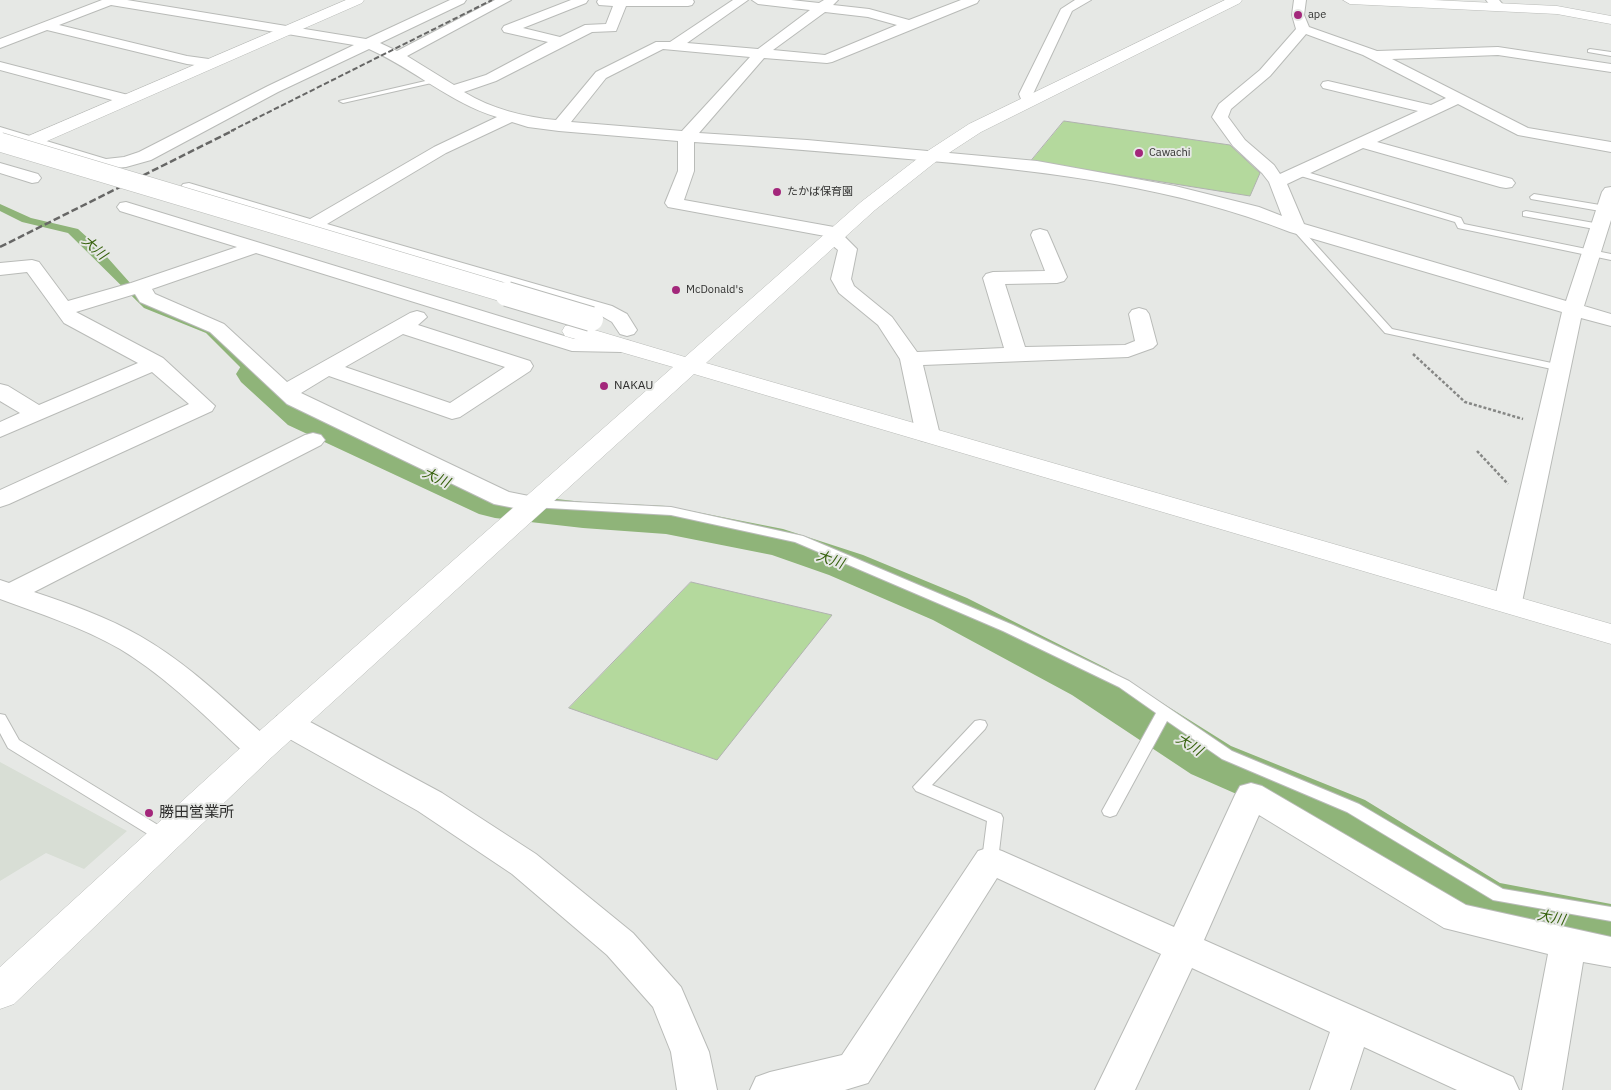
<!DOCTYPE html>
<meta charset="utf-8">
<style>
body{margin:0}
canvas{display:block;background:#e6e8e5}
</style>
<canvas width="1611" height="1090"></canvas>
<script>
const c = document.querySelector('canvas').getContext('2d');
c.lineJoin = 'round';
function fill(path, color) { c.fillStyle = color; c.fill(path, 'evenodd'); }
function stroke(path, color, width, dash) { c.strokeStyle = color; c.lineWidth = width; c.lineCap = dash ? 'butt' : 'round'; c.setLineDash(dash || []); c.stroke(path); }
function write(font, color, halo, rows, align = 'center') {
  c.font = font + ' "IBM Plex Sans","Noto Sans JP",sans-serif'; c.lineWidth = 4; c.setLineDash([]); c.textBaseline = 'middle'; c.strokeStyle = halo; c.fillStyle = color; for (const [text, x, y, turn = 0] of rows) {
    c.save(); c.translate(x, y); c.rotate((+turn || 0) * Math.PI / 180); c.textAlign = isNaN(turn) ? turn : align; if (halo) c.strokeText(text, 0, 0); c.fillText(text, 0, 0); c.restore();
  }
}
fill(new Path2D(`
 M0,762L127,831L84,869L46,853L0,881Z`), '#d8ded5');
fill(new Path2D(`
 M0,204L31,218L78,229L99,248L147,302L211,330L306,415L299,418L242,369L206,333L144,308L68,233L22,222L0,211Z`), '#8fb479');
fill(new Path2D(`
 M255,362L269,366L316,407L504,493L583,502L666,506L783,529L863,555L967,598L1108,669L1231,746L1365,800L1500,883L1611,904V956L1486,931L1464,924L1323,832L1191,774L1072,695L933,620L829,575L772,555L666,534L583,528L495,518L479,514L288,425L241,382L236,374L241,366Z`), '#8fb479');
const building = new Path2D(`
 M1064,121L1230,145L1260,173L1250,196L1031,161Z
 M691,582L832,615L717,760L569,708Z`);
fill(building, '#b4d99d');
stroke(building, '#b0b2af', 1);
const lane = new Path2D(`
 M1590,49L1611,52V56L1588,52V50Z
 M434,79L437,81L436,82L343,103L339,101Z
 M1294,170H1300L1461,218L1464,224L1611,254V260L1458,228L1455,222L1294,174Z
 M1534,194L1606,206L1610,209L1606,212L1531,199L1530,197Z
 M1526,211L1600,224L1604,227L1600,230L1523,216V212Z
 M1296,225L1299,226L1392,329L1561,365L1566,368L1561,371L1385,333L1293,230V226Z
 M535,500L671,507L803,536L1013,625L1129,681L1232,751L1359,804L1503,889L1611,907V921L1493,900L1347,812L1222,759L1167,721L1116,815L1110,817L1104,815L1102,811L1156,713L1119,687L1003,631L795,542L671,515L531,507L529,504L531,501Z
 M0,714L5,715L19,740L171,833L173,837L171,841L165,843L159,841L8,748L0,733Z
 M980,720L985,721L987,725L985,729L932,785L1001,814L1003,818L998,860L996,864L990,866L984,864L982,860L987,821L916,791L913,787L975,721Z`);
const street = new Path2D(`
 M102,0H127L366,39L450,0H466L464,3L380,43L397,51L495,0H511L407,56L454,85L486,75L548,42L504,32L502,29L504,26L571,0H588L586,3L523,28L560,37L585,25L606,24L613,6L599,5L597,2L598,0H693L694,2L692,5L688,6H626L616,31L592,32L496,81L464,92C492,109 524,117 556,120L596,72L656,42H670L733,0H748L687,43L758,49L810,10L758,4L752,0H791L819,3L824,0H838L833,5L869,9L909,20L961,0H979L977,3L832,62L827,63L764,58L699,133L807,140L1037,161L1175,186L1259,207L1282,216L1269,182L1262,173L1233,146L1212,117L1219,104L1260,70L1296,29L1292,15L1294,0H1306L1304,15L1309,27L1377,51L1498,47L1611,64V72L1498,55L1392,59L1528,128L1611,142V152L1518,135L1458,104L1377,142L1512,179L1515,183L1512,187L1506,188L1500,187L1363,148L1287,184L1304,224L1566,301L1602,192L1605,188L1611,187V220L1584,306L1611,314V326L1581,318L1522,602L1518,608L1508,611L1498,608L1494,602L1562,312L1290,232C1176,187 1052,172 931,161C852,154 773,147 694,142V171L684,200L845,229L847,233L845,237L857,249L851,279L854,286L892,317L917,352L1004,348L983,278L986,274L993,272L1045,271L1031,235L1033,231L1040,229L1047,231L1049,235L1067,277L1064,281L1057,283L1005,284L1025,347L1125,345L1135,341L1129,314L1132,310L1139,308L1146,310L1149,314L1157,344L1153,348L1128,357L923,365L940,435L936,440L928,442L920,440L916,435L900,359L878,325L839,293L831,279L838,250L827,241L825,236L668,207L665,203L678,171V141L559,131L528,127L512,122L446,153L327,224L612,306L627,314L637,330L634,334L627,336L620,334L612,322L598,314L183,192L180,188L183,184L189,183L310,219L434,147L497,117C450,103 414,69 369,49L278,92L151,160L126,167L105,169L0,137V127L106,159L124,157L139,152L268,86L354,45L111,5L59,25L187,56L216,60L218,63L216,66L211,67L187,64L47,30L0,48V39ZM825,12L868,17L897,25L825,55L773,50ZM1306,34L1363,55L1446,98L1431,105L1328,81L1323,82L1321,85L1323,88L1418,111L1280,174L1274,165L1245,140L1228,117L1231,109L1270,76ZM663,49L750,57L682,131L571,122L606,78Z
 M1075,0H1091L1072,11L1033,94L1036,101L1033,104H1023L1019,94L1061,9Z
 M1486,0H1499L1505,7L1504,10H1494Z
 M0,62L132,96L135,99L132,102L127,104L0,70Z
 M0,163L38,174L41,178L38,182L32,183L0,173Z
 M126,202L574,339L622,340L630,341L633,346L630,351L622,352L572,351L256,253L152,289L155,294L224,324L287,382L410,313L417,311L424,313L427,317L418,325L530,361L533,366L530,371L460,417L452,419L329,376L301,393L509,492L544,499L548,504L544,509L535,512L494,504L287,404L210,332L140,302L135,294L76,312L163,358L215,406L212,411L9,504L0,507V490L189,404L152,372L0,437V422L20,413L0,401V384L8,386L39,405L138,363L64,323L27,272L0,275V263L32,260L39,262L68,301L131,283L237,247L120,211L117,207L120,203ZM403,334L505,367L450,403L345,367Z
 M313,433L321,435L325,440L321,445L34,592C70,604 107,617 140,636C189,664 229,704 271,741L276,749L271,757L260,760L249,757C208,719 168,678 120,649C82,627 40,614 0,599V580L9,583L305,435Z
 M288,713L299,716L442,793L536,854L633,933L681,987L709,1052L717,1090H677L671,1052L653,1007L607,955L512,874L418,811L277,732L273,724L277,716Z
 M1251,783L1262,786L1466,905L1611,937V967L1583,962L1562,1090H1522L1548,954L1444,928L1259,815L1204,940L1513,1077L1519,1090H1457L1364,1047L1350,1090H1310L1330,1032L1192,968L1135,1090H1095L1161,954L997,878L868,1083L845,1090H750L756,1077L770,1072L842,1055L978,851L990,847L1002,851L1174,927L1235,795L1240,786Z`);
const secondary = new Path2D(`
 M346,0H364L362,3L38,145H26L24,141L26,137Z
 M1225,0H1242L1240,3L981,132L938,160L875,210L706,363L1611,624V644L694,374L272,757L14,1004L0,1009V967L248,741L673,367L565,336L562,331L565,326L573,324L581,326L685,357L861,202L926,152L969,124Z
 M1343,0H1433L1557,6L1611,16V24L1557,14L1350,4Z`);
stroke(lane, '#b9bbb8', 2);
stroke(street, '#b9bbb8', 2);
stroke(secondary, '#b9bbb8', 1);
stroke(new Path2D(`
 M1413,354L1465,402L1523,419
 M1477,451L1508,484`), '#868785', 2.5, [3, 2]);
fill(lane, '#fff');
fill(street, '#fff');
fill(secondary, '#fff');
stroke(new Path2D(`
 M231,131L492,0`), '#676766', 2, [5.5, 2.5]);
stroke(new Path2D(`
 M0,247L234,130`), '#676766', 2.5, [7, 3]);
const secondaryBridgeFar1 = new Path2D(`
 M0,142L512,295`);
const secondaryBridge = new Path2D(`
 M507,294L591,319`);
stroke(secondaryBridgeFar1, '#b9bbb8', 20, []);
stroke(secondaryBridge, '#b9bbb8', 26, []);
stroke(secondaryBridgeFar1, '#fff', 19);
stroke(secondaryBridge, '#fff', 24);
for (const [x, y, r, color] of [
 [1298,15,5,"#a3277b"],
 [1139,153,5,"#a3277b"],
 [777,192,5,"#a3277b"],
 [676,290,5,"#a3277b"],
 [604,386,5,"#a3277b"],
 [149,813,5,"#a3277b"]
]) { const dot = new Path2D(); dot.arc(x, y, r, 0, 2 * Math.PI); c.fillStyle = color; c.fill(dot); stroke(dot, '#e6e8e5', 2); }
write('11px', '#2f2f2e', '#e6e8e5', [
 ["ape",1308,15],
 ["Cawachi",1149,153],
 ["たかば保育園",787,192],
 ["McDonald's",686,290]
], 'left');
write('12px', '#2f2f2e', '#e6e8e5', [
 ["NAKAU",614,386]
], 'left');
write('italic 14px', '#37620d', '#e6e8e5', [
 ["大川",94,248,42],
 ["大川",436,478,25],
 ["大川",830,560,19],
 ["大川",1189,745,32],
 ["大川",1551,918,11]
]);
write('15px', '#2f2f2e', '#e6e8e5', [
 ["勝田営業所",159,813]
], 'left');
</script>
